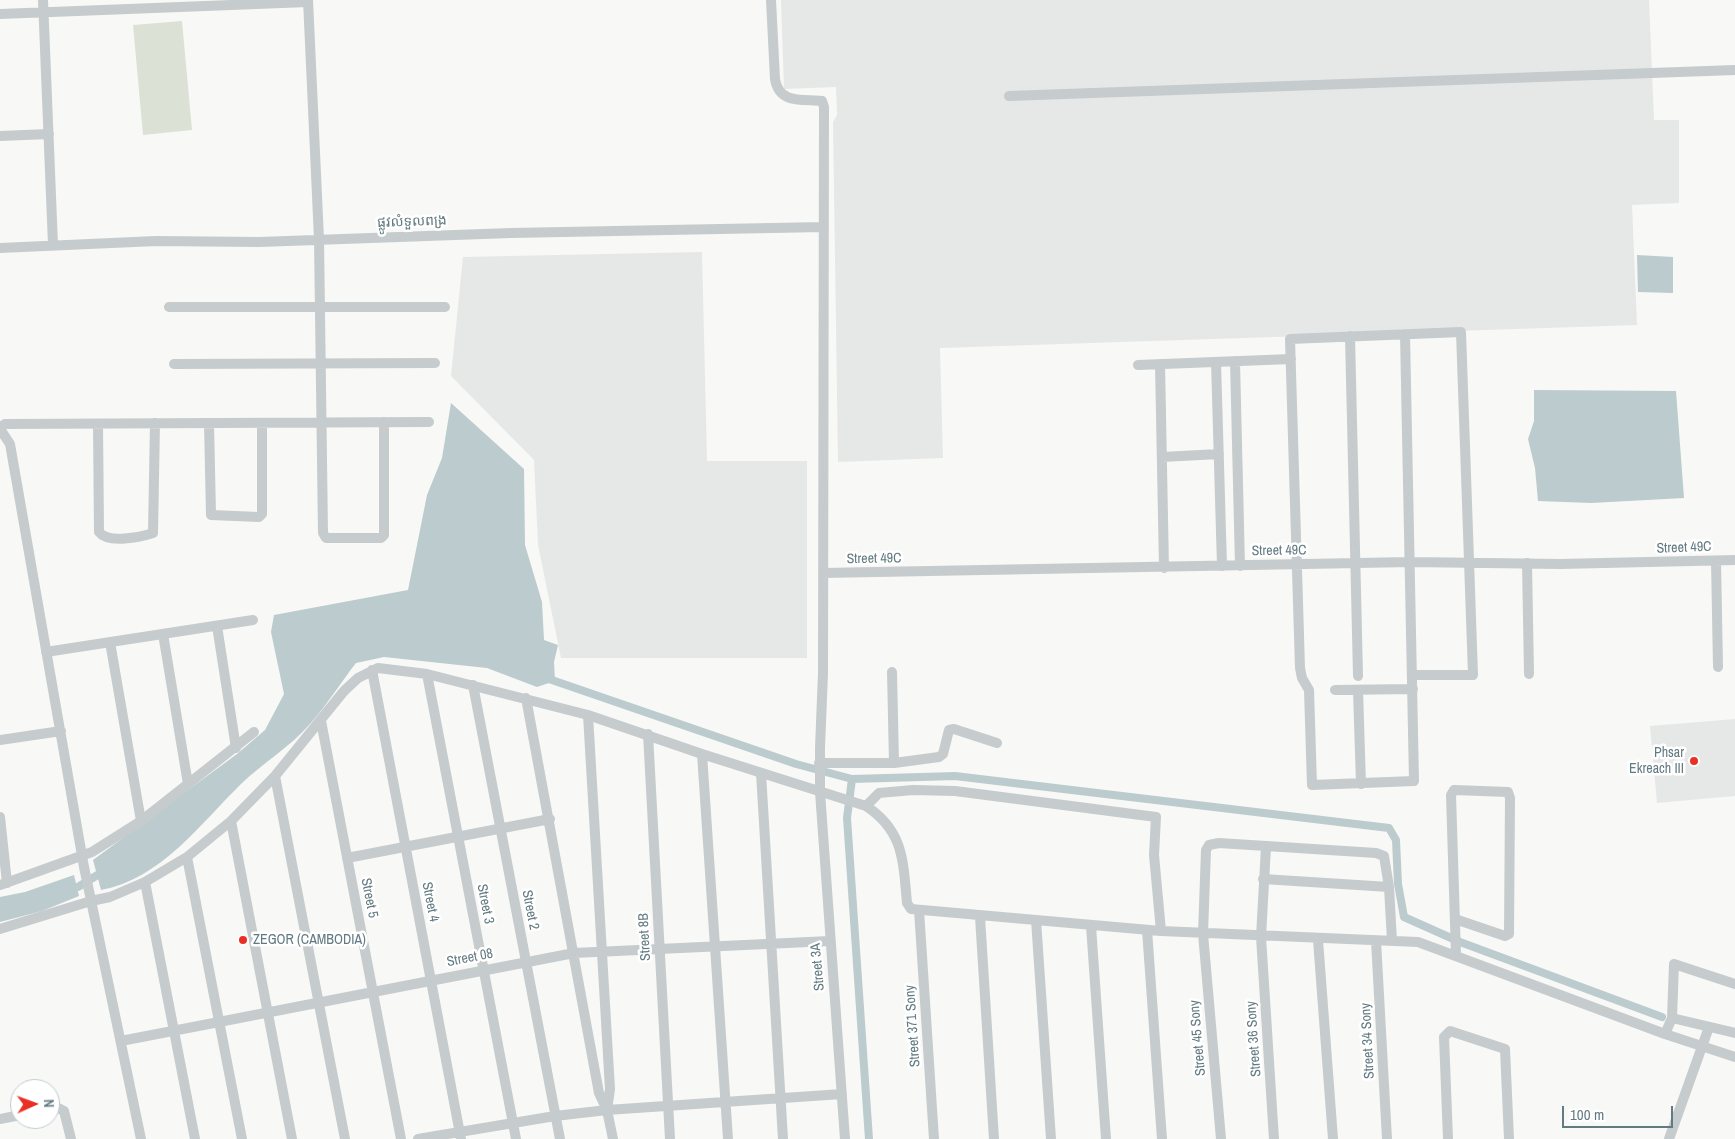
<!DOCTYPE html>
<meta charset="utf-8">
<style>
body{margin:0}
#map{position:relative;width:1735px;height:1139px;overflow:hidden;background:#f8f8f6;font-family:"Archivo Narrow",sans-serif}
canvas{display:block}
.north{position:absolute;left:10px;top:1079px;width:50px;height:50px;box-sizing:border-box;background:#fff;border:1px solid #c0cacd;border-radius:50%;rotate:88deg;font-size:14px;font-weight:700;line-height:20px;text-align:center;color:#627a82}
.north::after{content:'';display:block;margin:auto;width:18px;height:22px;background:#ea2f24;clip-path:polygon(50% 0,100% 100%,50% 72%,0 100%)}
.scale{position:absolute;left:1562px;top:1106px;width:111px;height:22px;box-sizing:border-box;border:2px solid #627a82;border-top:0;padding-left:6px;font-size:15px;line-height:18px;white-space:nowrap;color:#627a82;-webkit-text-stroke:4px #fff;paint-order:stroke}
</style>
<div id="map">
<canvas width="1735" height="1139"></canvas>
<div class="north">N</div>
<div class="scale">100 m</div>
</div>
<script>
const c = document.querySelector('canvas').getContext('2d');
c.lineJoin = 'round';
function fill(path, color) { c.fillStyle = color; c.fill(path, 'evenodd'); }
function stroke(path, color, width, dash) { c.strokeStyle = color; c.lineWidth = width; c.lineCap = dash ? 'butt' : 'round'; c.setLineDash(dash || []); c.stroke(path); }
function write(font, color, halo, rows, align = 'center') {
  c.font = font + ' "Archivo Narrow","Noto Sans Khmer",sans-serif'; c.lineWidth = 5; c.setLineDash([]); c.textBaseline = 'middle'; c.strokeStyle = halo; c.fillStyle = color; for (const [text, x, y, turn = 0] of rows) {
    c.save(); c.translate(x, y); c.rotate((+turn || 0) * Math.PI / 180); c.textAlign = isNaN(turn) ? turn : align; if (halo) c.strokeText(text, 0, 0); c.fillText(text, 0, 0); c.restore();
  }
}
fill(new Path2D(`
 M781,0H1649L1654,120H1679V203L1632,205L1637,325L940,348L943,458L838,462L833,122L837,115L836,87L784,89Z
 M702,252L707,461H807V658H561L538,545L534,460L451,376L463,257Z
 M1735,719V796L1657,803L1650,726Z`), '#e6e8e7');
fill(new Path2D(`
 M182,21L192,130L143,135L133,25Z`), '#dce1d6');
fill(new Path2D(`
 M1637,255L1673,257V293L1638,292Z
 M1534,390L1676,391L1684,498L1591,503L1538,501L1535,468L1528,439L1534,421Z
 M451,403L524,469L525,545L542,602L544,640L558,645L554,662L555,681L537,687L487,668L384,657L356,663C341,682 327,705 310,724C290,747 263,763 241,784C200,824 161,879 101,890L93,860L237,754L265,730L284,694L271,632L274,615L408,590L427,495L442,458Z
 M74,875L79,896L42,911L0,922V897L25,892Z`), '#bccbcd');
stroke(new Path2D(`
 M546,678L796,764L852,779L955,776L1389,828L1396,840L1398,884L1404,917L1460,942L1662,1017
 M852,779L847,818L869,1139
 M68,890L78,887L104,871`), '#bccbcd', 8);
stroke(new Path2D(`
 M43,0L53,245
 M308,0L319,239L323,533L326,538H381L384,535V422
 M771,0L775,79C779,104 801,99 822,101L824,107L823,673L820,748V792L845,1139
 M0,14L308,2
 M1009,96L1735,70
 M0,136L49,134
 M0,248L156,241L259,242L511,233L824,227
 M169,307H445
 M1405,334L1414,781L1312,785L1309,690L1302,678L1300,668L1290,339L1461,332L1473,675H1413
 M1350,336L1358,676
 M1235,361L1240,566
 M1216,362L1222,566
 M174,364L435,363
 M1160,364L1164,568
 M1138,365L1291,359
 M209,423L211,515L259,517L262,514V423
 M98,424L99,532C108,544 141,537 153,533L155,423
 M0,428L5,424L429,422
 M0,429L10,444L84,867L141,1139
 M1162,457L1219,454
 M1716,561L1718,667
 M1527,563L1529,674
 M823,573L1411,562L1560,564L1735,560
 M217,626L236,748
 M163,634L188,784
 M110,642L141,821
 M46,652L253,620
 M372,670L461,1139
 M427,674L516,1139
 M473,685L560,1139
 M1335,690L1413,689
 M1358,690L1361,784
 M526,698L599,1093L607,1110L613,1139
 M588,715L610,1089L607,1110
 M321,721L401,1139
 M648,734L670,1139
 M0,740L61,731
 M702,754L728,1139
 M819,763H894L892,672
 M894,763L939,757L943,754L949,730L954,729L997,743
 M761,773L783,1139
 M275,776L345,1139
 M866,806L879,793L913,790L955,791L1156,817L1154,855L1161,931
 M0,817L7,883
 M231,821L292,1139
 M1266,847L1261,937L1274,1139
 M187,857L242,1139
 M347,858L550,819
 M1263,879L1389,887
 M145,882L195,1139
 M0,885L92,852L141,821L254,732
 M919,910L934,1139
 M980,917L994,1139
 M1455,919L1505,936L1509,934L1510,798L1508,792L1454,790L1451,795L1456,955
 M1036,920L1051,1139
 M1091,926L1106,1139
 M0,929L91,901L110,897L145,882L187,857L231,821L275,776L344,691L358,678L378,668L427,674L588,715L702,754L866,806C904,831 903,861 907,903L911,909L1161,931L1418,942L1665,1034L1735,1057
 M1147,930L1162,1139
 M1318,940L1333,1139
 M1376,941L1387,1139
 M1672,1018L1735,1033
 M1665,1034L1672,1018L1674,964L1735,984
 M121,1041L574,953L830,941
 M50,1109L58,1108L64,1111L71,1139
 M0,1119L20,1115
 M418,1139L555,1116L607,1110L842,1094
 M1221,1139L1203,934L1206,850L1209,845L1219,843L1376,853L1384,856L1389,887L1392,941
 M1448,1139L1444,1037L1450,1031L1505,1049L1509,1139
 M1669,1139L1709,1027`), '#c6cbcd', 10);
for (const [x, y, r, color] of [
 [1694,761,5,"#ea2f24"],
 [243,940,5,"#ea2f24"]
]) { const dot = new Path2D(); dot.arc(x, y, r, 0, 2 * Math.PI); c.fillStyle = color; c.fill(dot); stroke(dot, '#fff', 2); }
write('14px', '#627a82', '#fff', [
 ["ផ្លូវលំទួលពង្រ",412,222,-2],
 ["Street 49C",1684,548,-2],
 ["Street 49C",1279,551,-1],
 ["Street 49C",874,559,-1],
 ["Street 5",369,898,79],
 ["Street 4",430,902,79],
 ["Street 3",485,904,79],
 ["Street 2",530,910,79],
 ["Street 8B",645,937,-93],
 ["Street 08",470,958,-11],
 ["Street 3A",818,967,-95],
 ["Street 371 Sony",913,1026,-94],
 ["Street 45 Sony",1198,1038,-95],
 ["Street 36 Sony",1254,1039,-94],
 ["Street 34 Sony",1368,1041,-93]
]);
write('14px', '#627a82', '#fff', [
 ["Phsar",1684,753],
 ["Ekreach III",1684,769],
 ["ZEGOR (CAMBODIA)",253,940,"left"]
], 'right');
</script>
